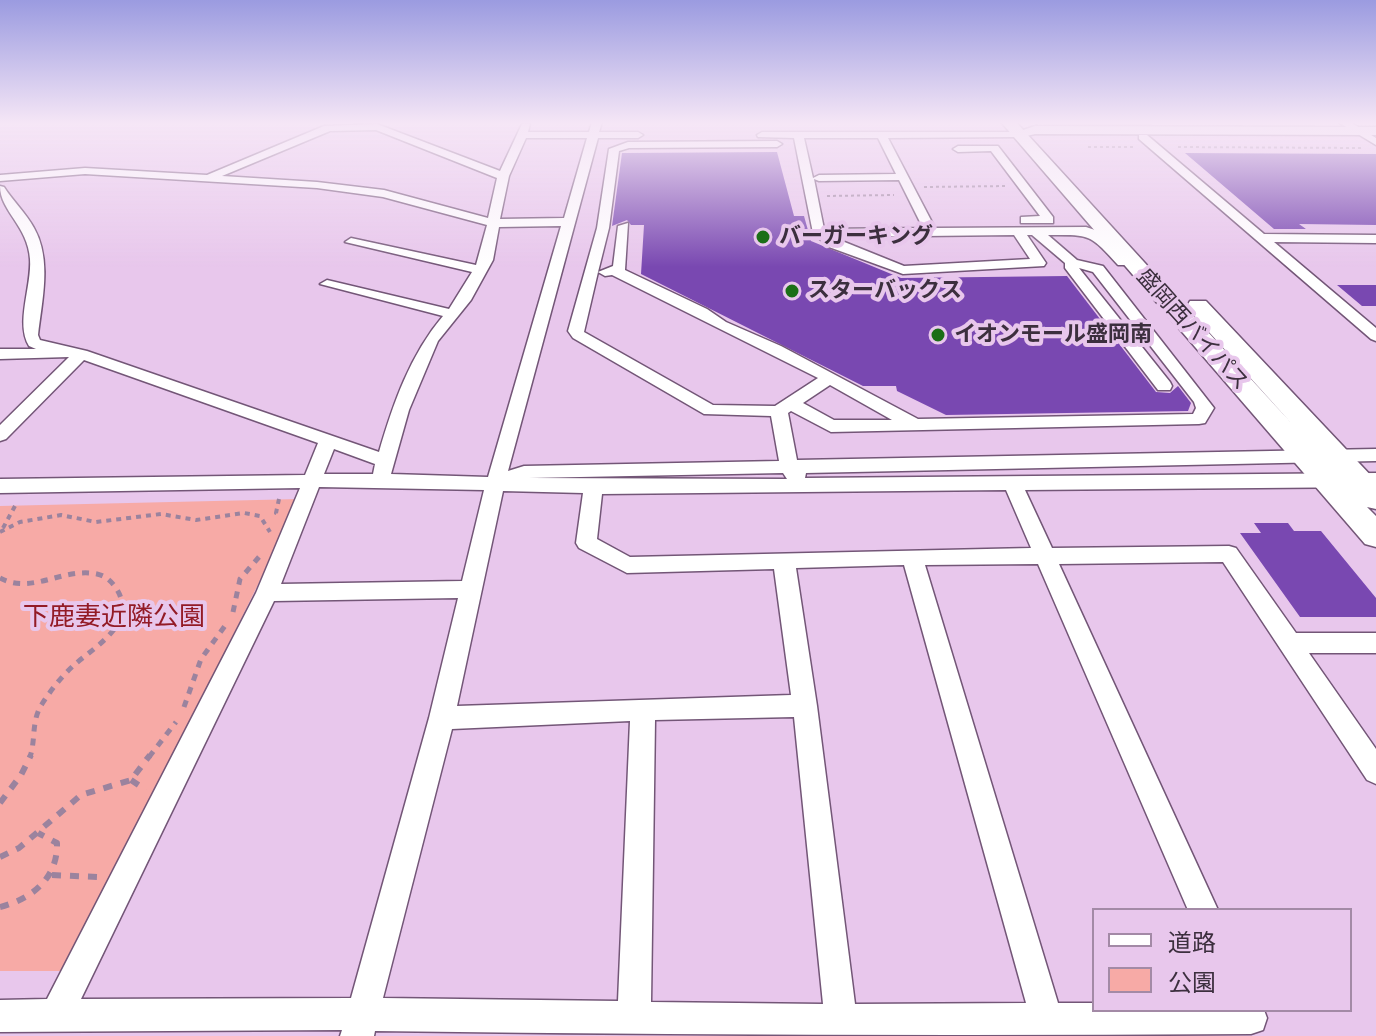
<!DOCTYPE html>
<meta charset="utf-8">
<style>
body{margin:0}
#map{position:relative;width:1376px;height:1036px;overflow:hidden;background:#e8c7ec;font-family:"Space Grotesk","Noto Sans JP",sans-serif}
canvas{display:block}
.legend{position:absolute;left:1092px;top:908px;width:260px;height:104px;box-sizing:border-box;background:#e8c7ec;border:2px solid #a38aa6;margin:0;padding:10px 14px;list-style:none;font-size:24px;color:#3c2f3e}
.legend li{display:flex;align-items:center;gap:16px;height:40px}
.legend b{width:40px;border:2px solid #a38aa6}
</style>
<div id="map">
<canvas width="1376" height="1036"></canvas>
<ul class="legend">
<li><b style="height:10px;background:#fff"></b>道路</li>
<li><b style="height:22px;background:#f7aaa6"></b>公園</li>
</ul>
</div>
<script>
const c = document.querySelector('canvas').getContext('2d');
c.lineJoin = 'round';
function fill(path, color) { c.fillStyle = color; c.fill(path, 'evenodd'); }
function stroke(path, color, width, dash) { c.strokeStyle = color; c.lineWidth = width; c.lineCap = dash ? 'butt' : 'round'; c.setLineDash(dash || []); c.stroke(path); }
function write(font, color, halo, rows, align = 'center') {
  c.font = font + ' "Space Grotesk","Noto Sans JP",sans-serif'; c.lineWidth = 8; c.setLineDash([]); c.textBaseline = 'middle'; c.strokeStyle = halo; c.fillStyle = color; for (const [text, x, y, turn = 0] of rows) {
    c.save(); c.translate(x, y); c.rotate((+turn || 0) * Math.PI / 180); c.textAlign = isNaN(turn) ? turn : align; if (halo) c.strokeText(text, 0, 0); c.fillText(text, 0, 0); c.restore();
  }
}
fill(new Path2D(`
 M300,499L68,971H0V506Z`), '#f7aaa6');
fill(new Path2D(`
 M777,152L794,216H804L811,241L901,278L1067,276L1156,392L1170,393L1178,386L1191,403L1188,411L946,415L897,391L896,386H863L641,274L644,225H631L627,220L612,226L622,153Z
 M1185,153L1376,154V225L1299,224L1306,229H1274Z
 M1337,285H1376V306H1362Z
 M1254,523H1288L1294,531H1321L1376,598V617H1300L1240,533H1261Z`), '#7948b1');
const minor = new Path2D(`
 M592,122H602L599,132H638L643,135L638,138H598L508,471L524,466L779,461L771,416L704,414L573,338L568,331L597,228L609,149L628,142L777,141L782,144L777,147L629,148L619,151L609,228L598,272L613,266L618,226L628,223L625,270L707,309L726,322L781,346L918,419L1193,414L1196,408L1194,402L1093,272L1079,268L1170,382L1172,386L1170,390H1158L1065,268V263L1032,235H1027L1046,263L1044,266L903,274L829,247L813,233L794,138L758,137L757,135L762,132H1022L1023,134L1018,137L888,138L935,228L1086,227L1104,233L1128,259V265H1118C1089,233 1090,235 1048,235L1077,260L1103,266L1214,408L1205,423L1199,424L831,432L791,411L788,413L797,460L1376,449V461L806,473L805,478L1376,473V487L1025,490L1052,548L1229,546L1236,548L1296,633H1376V653H1309L1376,749V784L1367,780L1223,562L1059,564L1218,910H1188L1038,564L925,565L1058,1003H1094V1010H1264L1267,1018L1263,1030L1251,1034C959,1036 667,1035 375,1031L374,1036H340L342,1030L0,1032V1000L47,999L256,593L300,488L0,493V479L305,475L318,443L84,360L6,439L0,441V425L69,357L0,359V349H36L29,346C15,323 32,286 30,259C28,226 0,211 0,186L4,187C13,201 26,213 34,228C52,260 42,300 38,335L40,340L87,351L379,452C393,404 410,355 443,316L320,284L327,280L449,309L472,272L345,242L351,238L476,265L487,225L383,197L317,188L85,174L0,181V175L85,168L207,175L324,126L377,124L500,171L522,124H530L528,132H589ZM376,130L497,178L488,218L384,190L317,182L222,176L330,131ZM526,138H587L564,218L500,219L509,176ZM804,138H878L896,174L819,175L813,178ZM814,179L819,181L899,180L923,228L824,229ZM561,226L488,477L391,474L409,410L438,341L471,300L493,260L499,227ZM1014,235L1030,259L904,266L832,237ZM598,272L605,276L612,275L818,378L775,406L713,405L584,332ZM830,385L892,420H834L803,403ZM334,449L375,464L373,474H324ZM783,473L787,479L529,478ZM319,487L484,490L462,581L281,584ZM1006,490L1031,548L630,557L597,539L602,494ZM503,491L583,493L576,543L579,548L627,573L774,569L791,695L457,706ZM904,565L1026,1003L855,1004L817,706L796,568ZM458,598L429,718L351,998L81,999L274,601ZM794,717L823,1004L651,1002L655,720ZM630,721L618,1001L383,998L452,729Z
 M1338,122H1350L1376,138V145Z
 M1139,135H1147L1264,234L1376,235V243L1274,242L1376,328V341L1371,339L1139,139Z
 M998,146L1053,217V223H1021V217L1040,216L991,151L958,152L953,149L958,146Z`);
const major = new Path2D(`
 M1035,126L1376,127V135L1035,134L1018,138L1011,134Z`);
const highway = new Path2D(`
 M1001,122H1016L1293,425L1190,311L1187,306L1190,301H1206L1376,481V509L1367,507L1376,516V547L1365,544Z`);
stroke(minor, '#735677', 3);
stroke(major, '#735677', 3);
stroke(highway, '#735677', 3);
stroke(new Path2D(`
 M1088,147H1134
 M1178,147L1362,148
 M924,187L1007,186
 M827,196L894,195`), '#9b839e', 2, [3, 3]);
stroke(new Path2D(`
 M279,499L276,513L280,515
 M3,528L15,506
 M0,532L20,522L61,515L96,522L161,514L196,520L244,513L260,516L270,532`), '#9b839e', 4, [5, 5]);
stroke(new Path2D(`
 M0,578C32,595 63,567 97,574C106,576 111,581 116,588C139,623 94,647 73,666C61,677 51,690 42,704C31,721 36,739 30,757
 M233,612L240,579L259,557
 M184,707L201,659L227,623
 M149,757L176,722`), '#9b839e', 5, [7, 7]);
stroke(new Path2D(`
 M131,780L146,790
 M0,803L21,775L31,755
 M0,857L19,848L81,795L131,780L150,755
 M52,875L99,877
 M0,907C32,899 58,878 57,843L38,833`), '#9b839e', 6, [9, 9]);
fill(minor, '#fff');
fill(major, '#fff');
fill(highway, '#fff');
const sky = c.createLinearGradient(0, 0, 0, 267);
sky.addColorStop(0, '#9b9be0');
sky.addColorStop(0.46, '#f5e6f6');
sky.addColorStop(1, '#f5e6f600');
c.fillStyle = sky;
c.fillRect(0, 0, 1376, 267);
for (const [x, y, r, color] of [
 [763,237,8,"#1b6f17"],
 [792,291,8,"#1b6f17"],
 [938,335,8,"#1b6f17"]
]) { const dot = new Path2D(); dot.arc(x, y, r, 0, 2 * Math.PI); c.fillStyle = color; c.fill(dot); stroke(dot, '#e8c7ec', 3); }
write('bold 22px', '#3c2f3e', '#e8c7ec', [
 ["バーガーキング",779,237],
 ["スターバックス",808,291],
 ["イオンモール盛岡南",954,335]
], 'left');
write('22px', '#3c2f3e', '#e8c7ec', [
 ["盛岡西バイパス",1192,330,48]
]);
write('26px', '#931b26', '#e8c7ec', [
 ["下鹿妻近隣公園",114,618]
]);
</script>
